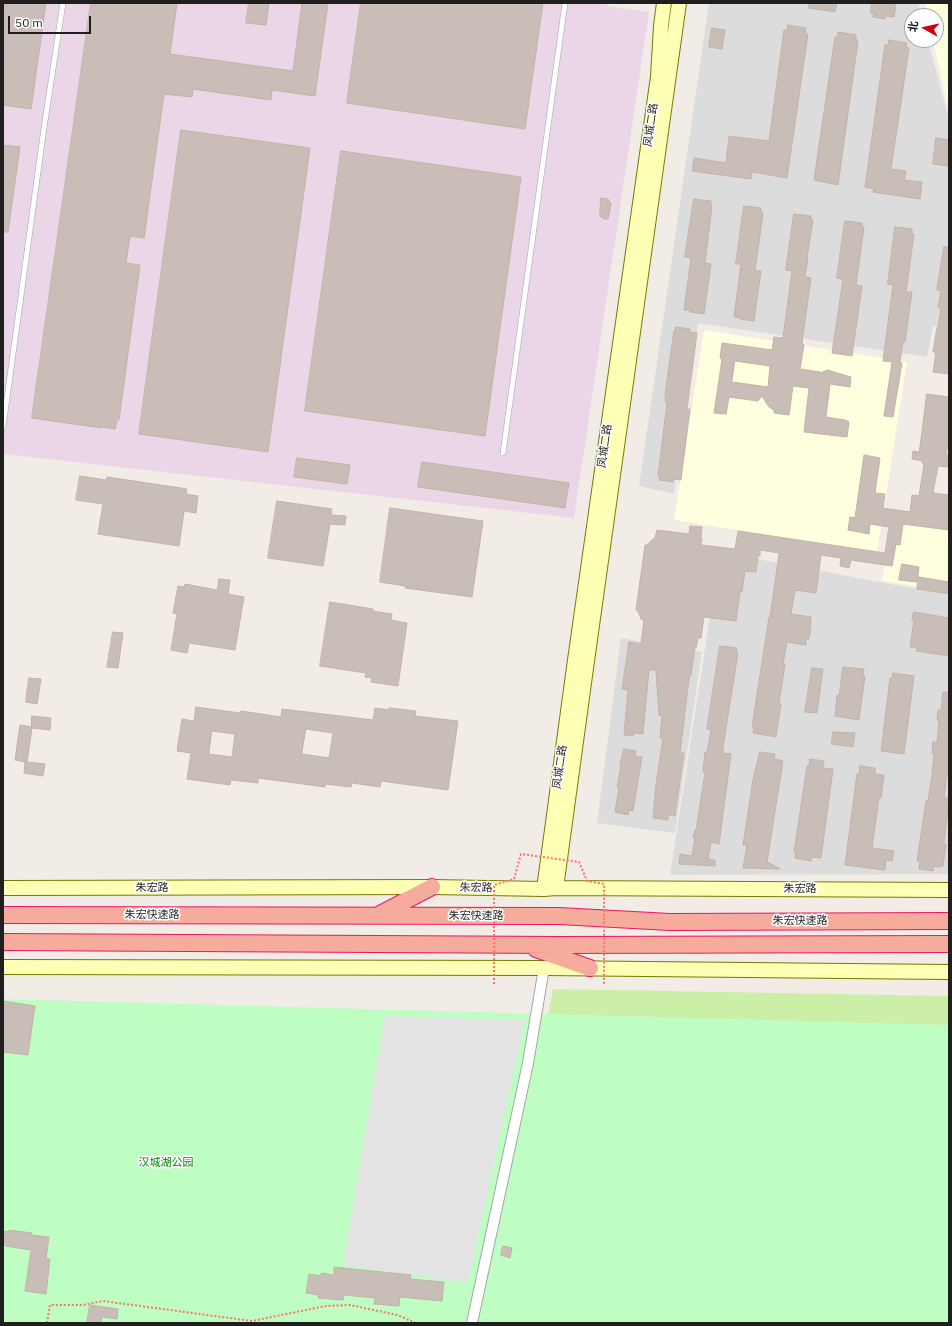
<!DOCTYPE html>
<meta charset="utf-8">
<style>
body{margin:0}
#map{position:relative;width:952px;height:1326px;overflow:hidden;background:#f1ece5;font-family:"IBM Plex Sans","Noto Sans SC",sans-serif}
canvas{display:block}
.frame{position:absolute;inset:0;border:4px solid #1f1f1f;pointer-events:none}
.north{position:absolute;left:904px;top:8px;width:40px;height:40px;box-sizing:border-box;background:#fff;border:1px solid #a5a5a5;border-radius:50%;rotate:278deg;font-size:11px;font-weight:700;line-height:16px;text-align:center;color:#1f1f1f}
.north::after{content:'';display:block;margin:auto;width:14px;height:18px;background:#ce0007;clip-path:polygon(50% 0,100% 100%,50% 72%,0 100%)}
.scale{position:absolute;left:8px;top:16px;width:83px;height:18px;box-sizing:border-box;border:2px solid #1f1f1f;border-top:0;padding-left:5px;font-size:12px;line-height:14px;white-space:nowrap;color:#1f1f1f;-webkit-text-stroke:3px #fff;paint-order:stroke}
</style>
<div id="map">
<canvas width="952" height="1326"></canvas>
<div class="frame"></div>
<div class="north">北</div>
<div class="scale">50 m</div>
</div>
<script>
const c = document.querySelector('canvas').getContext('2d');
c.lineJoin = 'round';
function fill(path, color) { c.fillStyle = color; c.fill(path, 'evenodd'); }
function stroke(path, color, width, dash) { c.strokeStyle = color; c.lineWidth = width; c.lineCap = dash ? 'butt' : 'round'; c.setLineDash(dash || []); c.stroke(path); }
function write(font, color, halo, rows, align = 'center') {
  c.font = font + ' "IBM Plex Sans","Noto Sans SC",sans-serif'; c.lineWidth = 3; c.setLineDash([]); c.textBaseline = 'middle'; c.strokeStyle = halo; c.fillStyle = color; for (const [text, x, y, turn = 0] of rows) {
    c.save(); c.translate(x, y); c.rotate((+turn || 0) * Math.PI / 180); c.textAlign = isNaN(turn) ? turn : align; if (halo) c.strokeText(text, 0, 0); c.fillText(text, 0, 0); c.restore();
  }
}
fill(new Path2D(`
 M709,3H918L921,16H912V40H928L949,120V327L933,326L927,357L698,323L674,494L639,486Z
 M720,552L949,595V874L670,875Z
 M621,638L702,652L675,833L597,823Z`), '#dddcdc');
fill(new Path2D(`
 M3,3H607V6L649,12L574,518L3,454Z`), '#ead6e7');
fill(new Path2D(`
 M925,3H949V112L933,40H936V16H928Z
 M704,330L907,362L877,552L674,520Z
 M892,517L949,525V591L882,581Z`), '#fffedf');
fill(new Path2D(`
 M553,989L949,996V1088L529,1115Z`), '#ccefa7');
fill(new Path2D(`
 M3,999L949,1025V1323H3Z`), '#bffec2');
fill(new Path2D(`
 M385,1016L525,1020L468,1283L343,1265Z`), '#e3e3e3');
const building = new Path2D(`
 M3,3H46L31,109L3,105Z
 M91,3H177L170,54L293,71L302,3H328L315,96L272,90L271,100L193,89L192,97L164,94L144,238L130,236L126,263L140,265L119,420H117L115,429L103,427L102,428L32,418Z
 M249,3H269L266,25L246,23Z
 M361,3H543L525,129L347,103Z
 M810,3H837L835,12L809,8Z
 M872,3H888L896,5L894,17L886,16L885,19L873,17L874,14L871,13Z
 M788,25L806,28L805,33L808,34L787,178L752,172L751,179L692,171L694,158L726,163L729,136L769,141L784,30H787Z
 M712,28L725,30L722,49L709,47Z
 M838,32L856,35V40L858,41L838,185L814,180L835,37H838Z
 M889,40L907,43L906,47L909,48L891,169L906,171L904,180L922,182L920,199L873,192L874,189L865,187L885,45H888Z
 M181,130L310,148L268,452L139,434Z
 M936,138L949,140L948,166L933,164Z
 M3,145L20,147L8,232H3Z
 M341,151L521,177L485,436L305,411Z
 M601,198L608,199L611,204L608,219H604L600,216Z
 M694,199L711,201V206H712L705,263L711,264L704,314L690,312V310H684L691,258L685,257Z
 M744,206L761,208V212L763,213L755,271H761L754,321L740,319V318L734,317L741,264H736Z
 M794,214L811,216V219L813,220L807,258H808L805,277L811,278L802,343L804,345L800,369L820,372L821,373L827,370L851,377L850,387L830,384L826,417L845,420L849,422L847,437L804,432L809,388L793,386L789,415L774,413V410L769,407L762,396L758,401L729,397L726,414L714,413L722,359L720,358L722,343L772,350L774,337L783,338L792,271L786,270ZM735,361L770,366L768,387L732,382Z
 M845,221L862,223V227H864L856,285L862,286L852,356L832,353L843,279L837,278Z
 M895,227L912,229V234H914L906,292H912L905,342L903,341L900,362L902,363L893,417L884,416L892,362L883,361L893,285L888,284Z
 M944,247H949V374L933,372L936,352H933L937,327L938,328L941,308L938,307L941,291L937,290Z
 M676,327L690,329V332L697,333L687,409H690L681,480L673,479V482L659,480L660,476H658L667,403H666L665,399L666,387L674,330L675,331Z
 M927,394L949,397V435L946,455H949V467L938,466L933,493L949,495V530L903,524L900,545L896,544L892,566L851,560L849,568L840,566L841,558L821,555L816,593L795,590L791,614L811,617L810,629H811L809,639H806V645L787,642L783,664H785L779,704H781L776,737L753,733L754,727H752L769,617L770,618L779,553L760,550V556H758L756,572L745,571L742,592H740L736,621L704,617L701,638H698L696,648H695L691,674L689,679L680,753H684L675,816L668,815V820L653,818L656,784L663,738H660L662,716L659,715L656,670H649L643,734L634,733L633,736L624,735L628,690L622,689L629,642L641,644L644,620L641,619L638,611L636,610L645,545H647L652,540L655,538L657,530L689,534L690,526L702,527L701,538L702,539L701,545L735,549L738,531L885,553L889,527L870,524L869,534L848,530L850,517L855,518L864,455L880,458L875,493L885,494L883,508L910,512L912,495L919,496L924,464L922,463L923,461L912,459L913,451L919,452Z
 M297,458L350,465L347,484L294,477Z
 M422,462L569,483L565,508L418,487Z
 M80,476L106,480L107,477L187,489L186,494L198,496L196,513L184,511L179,546L98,534L103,504L76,500Z
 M277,501L332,509L331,515L346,516L345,525L330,524L323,566L268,558Z
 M390,508L483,521L472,597L405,588V586L380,582Z
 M902,564L919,567L917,582L899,580Z
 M919,577L949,582V594L917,589Z
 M219,579L230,580L228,594L244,597L235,650L189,643L187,653L171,650L177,614L173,613L178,586L184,587L185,584L217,590Z
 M330,602L373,609V611L392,614L391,620L407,623L398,686L371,682L372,678L365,677L366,673L320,666Z
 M914,612L949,618V656L916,651L917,648L910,647L914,621L912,620Z
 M113,632L123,633L118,668L107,667Z
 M720,646L737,648L736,653H738L723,747V753L731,754L719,844L711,842L708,859L715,860V866L679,864L680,854L692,856L695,838H693L695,830H696L705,773L703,772L705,752H707L711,730L707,729Z
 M843,667L864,669L863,676H865L859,720L835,716L837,695H839Z
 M812,668L823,669L817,713L805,712Z
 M893,673L914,676L904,754L881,751L890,678H892Z
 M29,678L41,679L37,704L26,702Z
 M943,692H949V773H947L944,798H949V802L944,842V844H946L943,866H941L940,867L934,866L933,871L919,869L920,862L917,861L926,801H928L932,775L934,754L932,753L933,742H937L939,721L937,720L938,710H941Z
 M196,707L240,713L241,711L281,717L282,709L373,720L375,708L389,710V708L416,711L415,716L458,721L448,790L381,781L380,787L352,783L351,787L325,784V787L258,778V783L231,780L230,785L187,779L191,753L177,751L182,719L194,721ZM306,729L333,733L329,758L302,754ZM212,731L235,734L232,757L209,754Z
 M32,716L51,718L50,730L32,728L27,762L45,764L43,776L24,773L25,762L15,760L20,725L31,727Z
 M833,732L855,733L853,747L832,744Z
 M624,749L636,751L635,756L642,757L633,811L629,810L628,815L615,812L619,787H617L621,766H620Z
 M760,752L775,754L774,759L783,761L767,862L780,869L743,868L747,845H743L753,780Z
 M810,759L824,761L823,768L833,769L821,858L811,857V861L795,858L796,853L794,852L807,766H809Z
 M860,766L875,768V774L884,775L881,798H879L872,848L894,851L892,861L886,860L885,870L845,865L857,774H859Z
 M3,1001L35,1006L28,1055L3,1052Z
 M9,1230L32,1233L31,1235L49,1237L46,1259H50L46,1294L25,1291L31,1250L5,1246V1242H3V1231L9,1232Z
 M503,1246L512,1248L510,1258L501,1255Z
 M334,1267L411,1275L410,1279L444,1282L442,1301L400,1297L399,1306L374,1304L375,1298L344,1295L343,1300L318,1298L319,1295L306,1293L309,1274L321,1276V1273L334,1275Z
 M90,1305L118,1309L117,1319L102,1317L101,1323H87Z`);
fill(building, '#c9beb7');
stroke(building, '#c4b2a6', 1);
const service = new Path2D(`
 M3,427L44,128L63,3
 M503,453L565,3`);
const minor = new Path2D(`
 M472,1323L528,1063L544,968`);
const secondary = new Path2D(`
 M3,888L432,887L544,889L556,888L949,890
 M556,888L587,661L679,3
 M544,889L575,660L658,77L661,26L664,3
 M3,967L544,968L949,972`);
const trunk = new Path2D(`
 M380,914L432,887
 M3,915L559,916L670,922L949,921
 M3,942L560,945L949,944
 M536,949L590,968`);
stroke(service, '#a6a6a6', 6);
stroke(minor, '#a6a6a6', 12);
stroke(secondary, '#737c00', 16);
stroke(trunk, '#e91766', 18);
stroke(new Path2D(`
 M47,1323L50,1305H83L103,1301L252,1321L326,1306L350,1305L397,1315L416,1323`), '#ff7267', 2, [2, 2]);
stroke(service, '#fff', 5);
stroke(minor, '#fff', 10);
stroke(secondary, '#fdffb5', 14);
stroke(trunk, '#f6ac9c', 16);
stroke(new Path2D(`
 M494,984V885L514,879L521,854L579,862L587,881L604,884V985`), '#ff7267', 2, [2, 2]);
write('11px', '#1f1f1f', '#fff', [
 ["凤城二路",651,125,-82],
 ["凤城二路",605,446,-82],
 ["凤城二路",560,767,-82],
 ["朱宏路",152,888],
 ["朱宏路",476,888,1],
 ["朱宏路",800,889],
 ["朱宏快速路",152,915],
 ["朱宏快速路",476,916],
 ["朱宏快速路",800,921]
]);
write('11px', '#038809', '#fff', [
 ["汉城湖公园",166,1163]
]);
</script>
